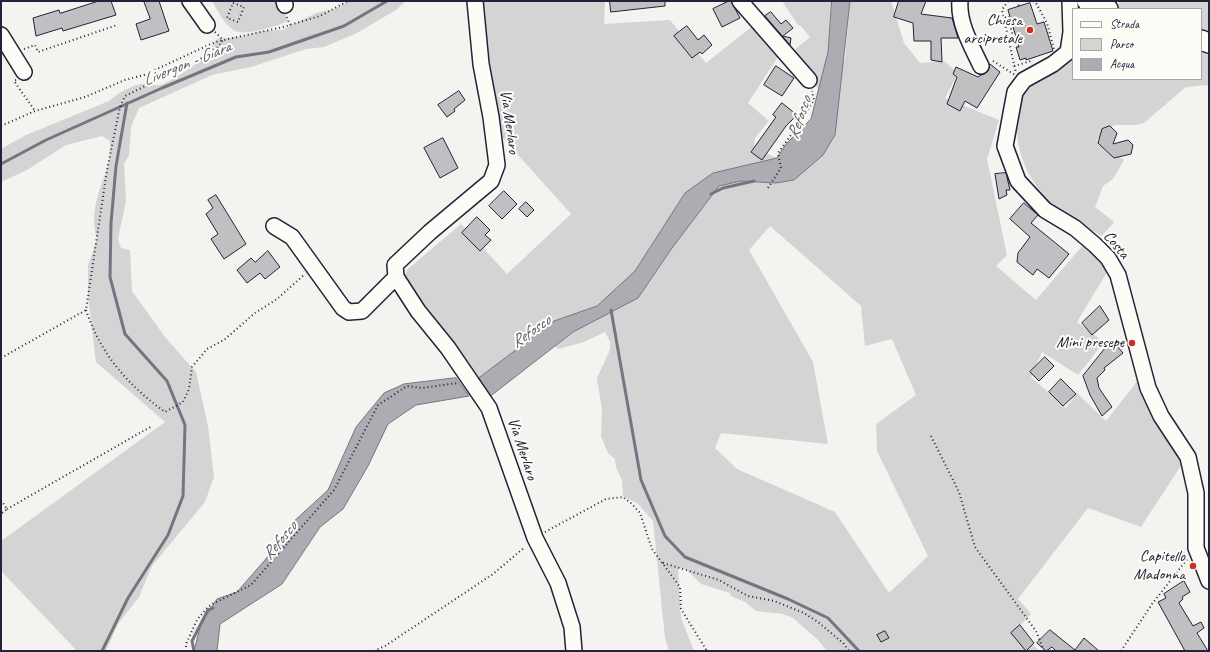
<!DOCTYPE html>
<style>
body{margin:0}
#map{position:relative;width:1210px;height:652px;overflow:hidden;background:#f4f3ef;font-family:Caveat,sans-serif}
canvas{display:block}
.frame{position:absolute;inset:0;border:2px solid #22223b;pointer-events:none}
.legend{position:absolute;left:1072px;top:8px;width:130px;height:72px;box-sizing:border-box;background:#fdfcf7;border:1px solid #a5a5ac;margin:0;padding:5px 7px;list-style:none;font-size:12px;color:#22223b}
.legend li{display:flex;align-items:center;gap:8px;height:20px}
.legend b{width:20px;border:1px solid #a5a5ac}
</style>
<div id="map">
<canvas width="1210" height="652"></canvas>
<div class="frame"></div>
<ul class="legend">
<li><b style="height:5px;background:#fdfcf7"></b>Strada</li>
<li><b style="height:11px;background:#d5d4d5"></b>Parco</li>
<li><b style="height:11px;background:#acacb2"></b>Acqua</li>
</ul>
</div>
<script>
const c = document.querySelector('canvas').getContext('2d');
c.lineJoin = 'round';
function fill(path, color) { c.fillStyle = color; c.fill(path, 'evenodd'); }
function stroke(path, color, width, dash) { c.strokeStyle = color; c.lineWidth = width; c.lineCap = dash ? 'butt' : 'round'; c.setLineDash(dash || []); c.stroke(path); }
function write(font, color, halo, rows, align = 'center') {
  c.font = font + ' Caveat,sans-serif'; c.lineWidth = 4; c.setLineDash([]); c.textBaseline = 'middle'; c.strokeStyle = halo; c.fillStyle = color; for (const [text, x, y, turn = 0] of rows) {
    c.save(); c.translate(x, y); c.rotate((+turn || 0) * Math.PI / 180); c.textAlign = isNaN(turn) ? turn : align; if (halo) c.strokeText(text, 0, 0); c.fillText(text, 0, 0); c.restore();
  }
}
fill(new Path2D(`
 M212,1H280L288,21C277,26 246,36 235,31C224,25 218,11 212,1Z
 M349,1H406L396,10L357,33L324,47L306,49L251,67L212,75L139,108L131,127L129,155L124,164L126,201L118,239L121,248L130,250L132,291L165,337L196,372L208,426L214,477L205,502L152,566L139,597L118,624L106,651H77L5,575L1,570V541L165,422L96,362L88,297V266L97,238C89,215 99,191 107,169C110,160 110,150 110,141L102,136L66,145L27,170L1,182V149L26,135L109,101C117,94 131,85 142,84C148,83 154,86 160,85C169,83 201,62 207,54C211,49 212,44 217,39L244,36L262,31L282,30L316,13L334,9Z
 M480,1H605L604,24L670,20L706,63L754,25L778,57L748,103L769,121L755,138L754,148L777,158L713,173L685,193L635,271L597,306L554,321L476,380L402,280L408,269L461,224L507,274L571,214L502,137L489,70Z
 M782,1H832L828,52L819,90L792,52L810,37L801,26L798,25Z
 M850,1H891L904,43L920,63L944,61L958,73L945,98L999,120L987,159L1007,255L996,266L1036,300L1083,245L1091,250L1107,272L1077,322L1104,342L1078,375L1042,352L1031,377L1066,408L1077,393L1106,421L1139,379L1179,455L1182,464L1141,527L1088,508L1018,599L1031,614L1016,630L1040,651H827L818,640L793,618L783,614L756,611L745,602L731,596L730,593L701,584L686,569L678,568L681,618L694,651H669L665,638L653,521L638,504L623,496L622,480L616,467L615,459L608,453L601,436L602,410L597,378L610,350V342L605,332L584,342L558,349L555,346L573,332L638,297L672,248L719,186L741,181L776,183L794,180L845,59ZM770,226L861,306L865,346L892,339L916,395L876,424L877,451L928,556L889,593L835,512L737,469L715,448L721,433L828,444L813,362L749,250Z
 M1120,1H1209V85L1186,87L1144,123L1136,125H1114L1096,140L1124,160L1113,179L1103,186L1095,207L1114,222L1102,236C1090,229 1076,223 1065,215C1034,192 1012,155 1018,115C1019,105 1019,91 1027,83C1035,74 1061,60 1073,53V79H1201V9H1116Z`), '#d5d4d5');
const water = new Path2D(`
 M832,1H850L835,135L823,155L794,180L776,183L741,181L719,186L672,248L638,298L573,332L488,398L476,380L554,321L597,306L635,271L685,193L713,173L777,158L786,144L811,119L828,52Z
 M456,378L469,396L416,405L388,424L368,466L343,509L320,527L282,584L220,624L217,651H194L201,623L217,599L237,592L265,560L291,524L328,490L356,427L384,393L404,384Z`);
fill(water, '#acacb2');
stroke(water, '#757582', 1);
stroke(new Path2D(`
 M1,164L46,140L162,88L236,57L269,52L344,26L387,1
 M711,194L723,188L754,181
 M611,310L641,480L665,536L685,557L788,599L828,618L859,651
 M102,651L128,598L168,535L183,496L185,425L167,381L125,334L110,277L111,223L116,166L127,103
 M194,651L192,641L208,610L213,608`), '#757582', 3);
const building = new Path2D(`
 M99,1H111L116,15L63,31L62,28L36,36L33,18L59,10L60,13Z
 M144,1H159L169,31L141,40L136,24L150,19Z
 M610,1H665V6L611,12Z
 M729,1H731L740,18L722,27L713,9Z
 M899,1H926L921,14L952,18L958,38H941L942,62L931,60V41H914L913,23L894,17Z
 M1030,3L1037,24L1044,22L1053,51L1026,60V58L1020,60L1016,47H1019L1008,10Z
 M771,12L781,24L786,20L793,28L783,36L791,38L790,45L765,16Z
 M687,26L698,40L704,35L712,45L702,54L700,52L692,58L674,36Z
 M990,64L1000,72L977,108L965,101L960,111L947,104L957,77L953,74L956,67L978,77L988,71Z
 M776,66L794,78L782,96L764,85Z
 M459,91L465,100L454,109L455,111L447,117L438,105Z
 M782,103L797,115L786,126L762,160L751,152L776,117L773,115Z
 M1110,126L1117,133L1113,144L1128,140L1133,145L1131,154L1114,158L1098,143L1102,129Z
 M443,138L458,168L440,178L424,148Z
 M1006,173L1010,190H1006L1007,195L999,199L995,174Z
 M504,191L517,204L502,219L489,206Z
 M216,195L246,244L224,259L211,239L218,234L206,214L213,208L208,200Z
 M526,202L534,210L527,217L519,209Z
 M1024,203L1038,215L1031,223L1069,254L1049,278L1037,269L1033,275L1017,262L1018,253L1030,237L1010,219Z
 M477,217L490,230L485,235L491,240L480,251L462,233Z
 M268,251L280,267L265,279L260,273L247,283L237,270L251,258L255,262Z
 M1100,306L1109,320L1092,335L1082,323Z
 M1112,340L1123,353L1104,368L1105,370L1097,378L1099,388L1112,407L1102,416L1090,395L1083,376Z
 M1045,357L1054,366L1039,381L1030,372Z
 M1061,379L1076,394L1063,406L1049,392Z
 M1184,581L1190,592L1182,597L1183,599L1179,603L1193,626L1201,622L1204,628L1197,633L1208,651H1185L1158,602L1166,598L1164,594Z
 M1020,625L1034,643L1026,651L1011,633Z
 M1050,630L1075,650L1084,638L1099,651H1056L1052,647L1046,651L1037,643Z
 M885,631L889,638L881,642L877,635Z`);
fill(building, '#c0bfc2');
stroke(building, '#22223b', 1);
const minor = new Path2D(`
 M190,1L207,25
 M284,1L285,5
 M475,1L481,64L491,117L497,165L491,181L430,232L395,265L396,277L418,311L448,348L489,408L535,538L558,583L572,627L574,651
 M740,1L809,80
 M960,1C958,23 972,47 981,66
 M1070,1L1071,32L1068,52L1053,64L1024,80L1015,92L1005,146L1018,181L1045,210L1075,228L1095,245L1108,258L1118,275L1148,388L1161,416L1188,457L1196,493V548L1209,581
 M1,35L24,72
 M274,226L292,237L343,308L349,312L362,311L396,277`);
const major = new Path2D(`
 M1087,1L1108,9
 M1201,40L1209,43`);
stroke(minor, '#22223b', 18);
stroke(major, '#22223b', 22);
stroke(new Path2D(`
 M1008,1L1002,10L1016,73
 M1017,1L1019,6
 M1033,1L1036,3L1047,23L1054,49
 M233,3L244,7L238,22L227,18Z
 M287,17L290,25
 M1004,18L1008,17L1013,37L1016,36
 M215,32L223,40
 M24,49L35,45L38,52L117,25
 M993,61L1015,75
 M1014,66L1031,61
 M16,80L14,81L35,111
 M1,126L35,111L85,97L125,80L144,75L215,42L283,27L320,16L348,1
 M768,188L781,168L778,153L796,128L814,100L812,91
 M86,310C101,355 128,385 165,412L183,402L189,389L192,367L207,349L224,340L255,313L277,299L305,274
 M1,358L86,310L107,170L120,107L125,96L214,52L223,40
 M931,436L959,492L975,547L1036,631L1044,651
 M1,500L7,509L1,514
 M7,509L152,426
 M545,532L606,499L623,497L632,504L640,513L652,549L680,587L681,609L707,651
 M663,563L719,580L748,596L774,601L804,613L818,622L843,643L849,651
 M186,651V644L197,620L206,609L212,604L251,585L334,490L378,405L407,386L422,388L458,383
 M374,651L385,646L493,574L525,547
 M1121,651L1152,604L1188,558`), '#22223b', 2, [1, 3]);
stroke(minor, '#fdfcf7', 15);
stroke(major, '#fdfcf7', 19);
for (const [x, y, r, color] of [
 [1030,30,4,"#c8321e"],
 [1132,343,4,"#c8321e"],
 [1193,566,4,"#c8321e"]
]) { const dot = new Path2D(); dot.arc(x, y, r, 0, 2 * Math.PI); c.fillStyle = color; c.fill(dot); stroke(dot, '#fdfcf7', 1.5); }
write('16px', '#22223b', '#fdfcf7', [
 ["Chiesa",1022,21],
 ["arcipretale",1022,39],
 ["Mini presepe",1124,343],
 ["Capitello",1185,557],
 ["Madonna",1185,575]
], 'right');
write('16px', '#22223b', '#fdfcf7', [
 ["Via Merlaro",509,122,82],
 ["Costa",1116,245,50],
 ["Via Merlaro",522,449,72]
]);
write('italic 17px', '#59596b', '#fdfcf7', [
 ["Livergon - Giara",187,64,-22],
 ["Refosco",800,118,-71],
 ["Refosco",531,332,-35],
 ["Refosco",280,541,-50]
]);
</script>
